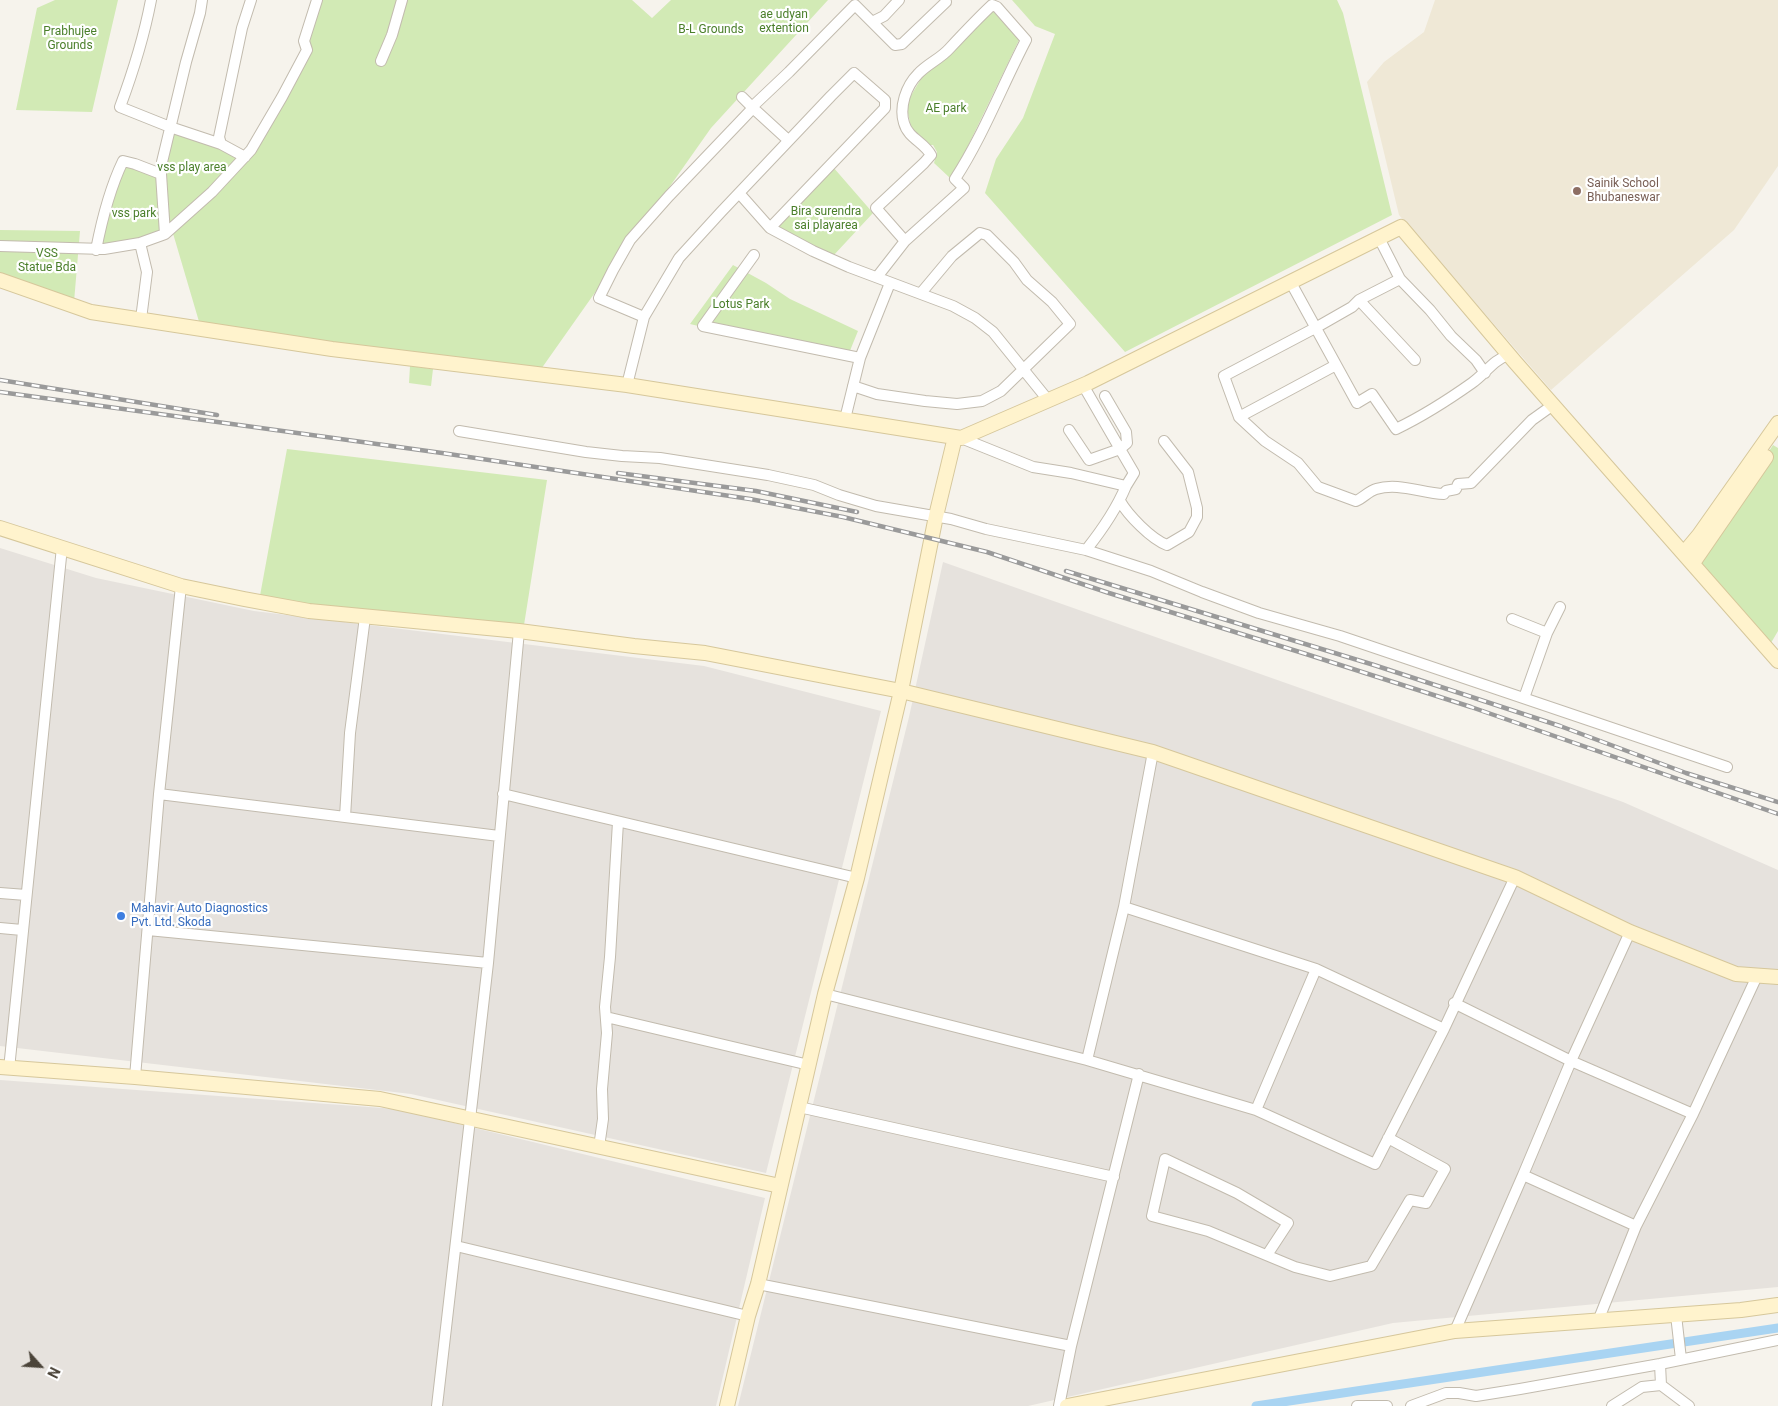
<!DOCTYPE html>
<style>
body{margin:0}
#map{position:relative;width:1778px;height:1406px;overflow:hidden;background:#f6f3ec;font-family:Roboto,sans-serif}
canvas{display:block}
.north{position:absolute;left:15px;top:1341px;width:50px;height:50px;-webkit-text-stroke:4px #fff;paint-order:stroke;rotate:116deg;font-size:14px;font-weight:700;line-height:20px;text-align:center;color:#4b4439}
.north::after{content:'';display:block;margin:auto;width:18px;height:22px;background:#4b4439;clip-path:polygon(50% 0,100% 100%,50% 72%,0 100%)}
</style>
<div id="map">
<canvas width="1778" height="1406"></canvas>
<div class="north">N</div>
</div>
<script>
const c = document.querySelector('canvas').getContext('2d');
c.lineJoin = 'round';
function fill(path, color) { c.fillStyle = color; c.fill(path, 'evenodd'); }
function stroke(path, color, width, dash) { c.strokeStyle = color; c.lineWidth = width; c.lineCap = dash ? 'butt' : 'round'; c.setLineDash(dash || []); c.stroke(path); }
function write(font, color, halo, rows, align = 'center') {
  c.font = font + ' Roboto,sans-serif'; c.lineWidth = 4.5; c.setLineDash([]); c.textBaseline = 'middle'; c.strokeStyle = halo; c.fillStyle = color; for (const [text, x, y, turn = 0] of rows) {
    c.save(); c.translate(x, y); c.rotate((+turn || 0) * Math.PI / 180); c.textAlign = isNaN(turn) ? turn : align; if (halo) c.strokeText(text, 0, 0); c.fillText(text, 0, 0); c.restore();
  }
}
fill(new Path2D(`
 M0,548L96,578L254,611L704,666L881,711L766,1173L411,1094L0,1046Z
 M943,562L1623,802L1778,870V1287L1393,1323L1028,1406H738L909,717Z
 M0,1080L396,1109L765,1198L716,1406H0Z`), '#e6e2dd');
fill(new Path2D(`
 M1435,0H1778V166L1734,230L1551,390L1399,215L1367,82L1384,62L1424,32Z`), '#efe8d6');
fill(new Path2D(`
 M55,0H118L92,112L16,110L37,8Z
 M319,0H632L652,18L671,0H828L711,128L539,372L200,325L172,230L239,167L281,103L306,41Z
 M1012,0H1337L1343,13L1392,215L1125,352L985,193L996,159L1023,118L1055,34L1035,26Z
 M993,11L1019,40L967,148L972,151L950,178L934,163L937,152L933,145H924L911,127L906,104L922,77L953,52Z
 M171,129L244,157L166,232L162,177Z
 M123,161L161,174L165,233L96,249Z
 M833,167L873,213L833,256L775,227Z
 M0,230L80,231L74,302L0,275Z
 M733,265L766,283L790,299L858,331L847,358L769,343L690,324Z
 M410,366L433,369L431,386L409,383Z
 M1773,445L1778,448V631L1768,648L1692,558L1761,464Z
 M287,449L547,480L524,625L259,601Z`), '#d2eab5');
stroke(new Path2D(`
 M1256,1406L1778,1328`), '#a9d4f2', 9);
const street = new Path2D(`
 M151,0C144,37 133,72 120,107L170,127L221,144
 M872,22L895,45L902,44L946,2
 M381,61L392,35L402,0
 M752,107L789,72L855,5L872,22L884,16L899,0
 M753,108L788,140
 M245,157L221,144L219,137L242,28L251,0
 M739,193L770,228L813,251L849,267L953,306L975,318L993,332L1048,400
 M165,234L161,174L162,162L186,62L200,13L202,0
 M1379,238L1400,279L1430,310L1451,336L1476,360L1485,373
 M140,243L147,272L141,319
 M0,246L104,249L140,243L165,234L212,192L251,150L282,97L307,50L304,41L317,0
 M96,250C102,219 109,190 123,161L135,164L161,174
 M754,255L703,326L860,358L890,283
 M877,277L905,241L964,188L955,179C983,136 1002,86 1026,40L997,7L992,5C977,19 963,34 949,49C940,59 927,64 918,74C906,86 899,107 904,123C908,138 924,142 931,155L924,163L876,208L905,241
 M1290,281L1357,403L1372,394L1396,429C1423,416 1448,400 1472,383C1485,374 1494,359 1509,355
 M1359,300L1400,279
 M644,317L679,258L721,212L831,96L854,73L885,100V108L770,228
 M1336,365L1239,417L1224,376L1317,327L1352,307L1359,300L1415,360
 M627,385L644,317L599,298L613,270L630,240L669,196L753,108L742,97
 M1083,385L1120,449L1127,443L1126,432L1105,396
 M853,386L877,394L925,401L957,404L982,401L1001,391L1070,324L1052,302L1027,280L1014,262L987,235L980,233L952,256L921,293
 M1239,417L1265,441L1298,463L1318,487L1356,501C1363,498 1369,491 1376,489C1398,482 1421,493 1444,494L1446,491L1456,489L1458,484L1471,483L1532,420L1553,405
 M845,419L860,358
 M1069,430L1089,460L1120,449L1134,473L1126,486
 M459,431L586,452L622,456L660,458L768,475L814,485L839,495L876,506L951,519L986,529L1086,550C1102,530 1116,510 1126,486L1071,473L1033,467L961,438
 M1120,501C1128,515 1151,539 1167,545L1189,532L1197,517V508L1188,472L1164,441
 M1086,550L1151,571L1202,592L1259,613L1340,636L1727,767
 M1512,619L1547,633
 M1524,698L1547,633L1560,607
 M159,794L181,586
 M503,794L857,878
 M345,817L350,733L365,617
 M0,893L26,895
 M1124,907L1153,752
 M0,928L22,930
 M148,930L488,963
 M1630,932L1571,1061L1523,1175L1636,1226L1693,1114L1757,976
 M825,994L1087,1060L1124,907L1316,969L1444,1029
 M1454,1003L1571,1061L1693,1114
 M606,1017L809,1065
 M1087,1060L1256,1110L1375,1164L1444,1029L1515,877
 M9,1069L62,547
 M135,1077L159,794L499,836
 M799,1107L1114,1177
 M1256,1110L1316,969
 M599,1147L603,1119L602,1089L607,1033L605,1007L610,957L618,822
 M456,1246L748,1316
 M1267,1255L1288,1223L1237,1193L1165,1159L1152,1216L1208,1231L1295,1267L1330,1276L1371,1266L1410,1200L1426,1203L1445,1169L1388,1138
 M758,1284L1071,1346L1139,1074
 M1676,1315L1681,1359
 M1598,1321L1636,1226
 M1455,1331L1523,1175
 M1660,1364L1661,1385L1689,1406
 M437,1406L488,963L519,631
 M1059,1406L1071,1346
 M1357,1406H1387
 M1411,1406L1446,1393H1459L1476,1396L1520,1389L1660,1364L1778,1340
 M1612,1406L1642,1387L1661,1385`);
const secondary = new Path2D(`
 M0,280L91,312L332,349L627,385L961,438L1088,383L1401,227L1515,362L1778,661
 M0,528L181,586L244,599L309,611L519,631L634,646L705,653L901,691L1153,752L1515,877L1630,932L1736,974L1778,977
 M1684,553L1699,535L1778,423
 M1693,563L1766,457
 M0,1067L135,1077L380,1099L780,1186
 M727,1406L748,1316L758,1284L825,994L857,878L901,691L936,516L955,437
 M1067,1406L1455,1331L1741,1310L1778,1305`);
stroke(street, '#c2bbae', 12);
stroke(secondary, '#d6c79b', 16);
stroke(street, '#fff', 10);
stroke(secondary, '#fff3cd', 14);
const rail = new Path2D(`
 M0,380L217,415
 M0,392L442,453L750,499L843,517L987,552L1109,593L1306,654L1471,707L1778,814
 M618,473L756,491L857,512
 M1066,571L1374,665L1560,726L1686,773L1778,802`);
stroke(rail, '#9a9a9a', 4.5);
stroke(rail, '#fff', 2.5, [8]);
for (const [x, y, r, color] of [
 [1577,191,5,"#8d6e63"],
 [121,916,5,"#3f7fe0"]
]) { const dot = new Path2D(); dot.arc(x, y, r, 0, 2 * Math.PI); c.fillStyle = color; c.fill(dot); stroke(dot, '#fff', 2); }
write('12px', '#4a7f2a', '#fff', [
 ["ae udyan",784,15],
 ["extention",784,29],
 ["B-L Grounds",711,30],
 ["Prabhujee",70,32],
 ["Grounds",70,46],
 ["AE park",946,109],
 ["vss play area",192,168],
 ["Bira surendra",826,212],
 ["sai playarea",826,226],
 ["vss park",134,214],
 ["VSS",47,254],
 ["Statue Bda",47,268],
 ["Lotus Park",741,305]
]);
write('12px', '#785e54', '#fff', [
 ["Sainik School",1587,184],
 ["Bhubaneswar",1587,198]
], 'left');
write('12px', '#366cbe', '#fff', [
 ["Mahavir Auto Diagnostics",131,909],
 ["Pvt. Ltd. Skoda",131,923]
], 'left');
</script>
